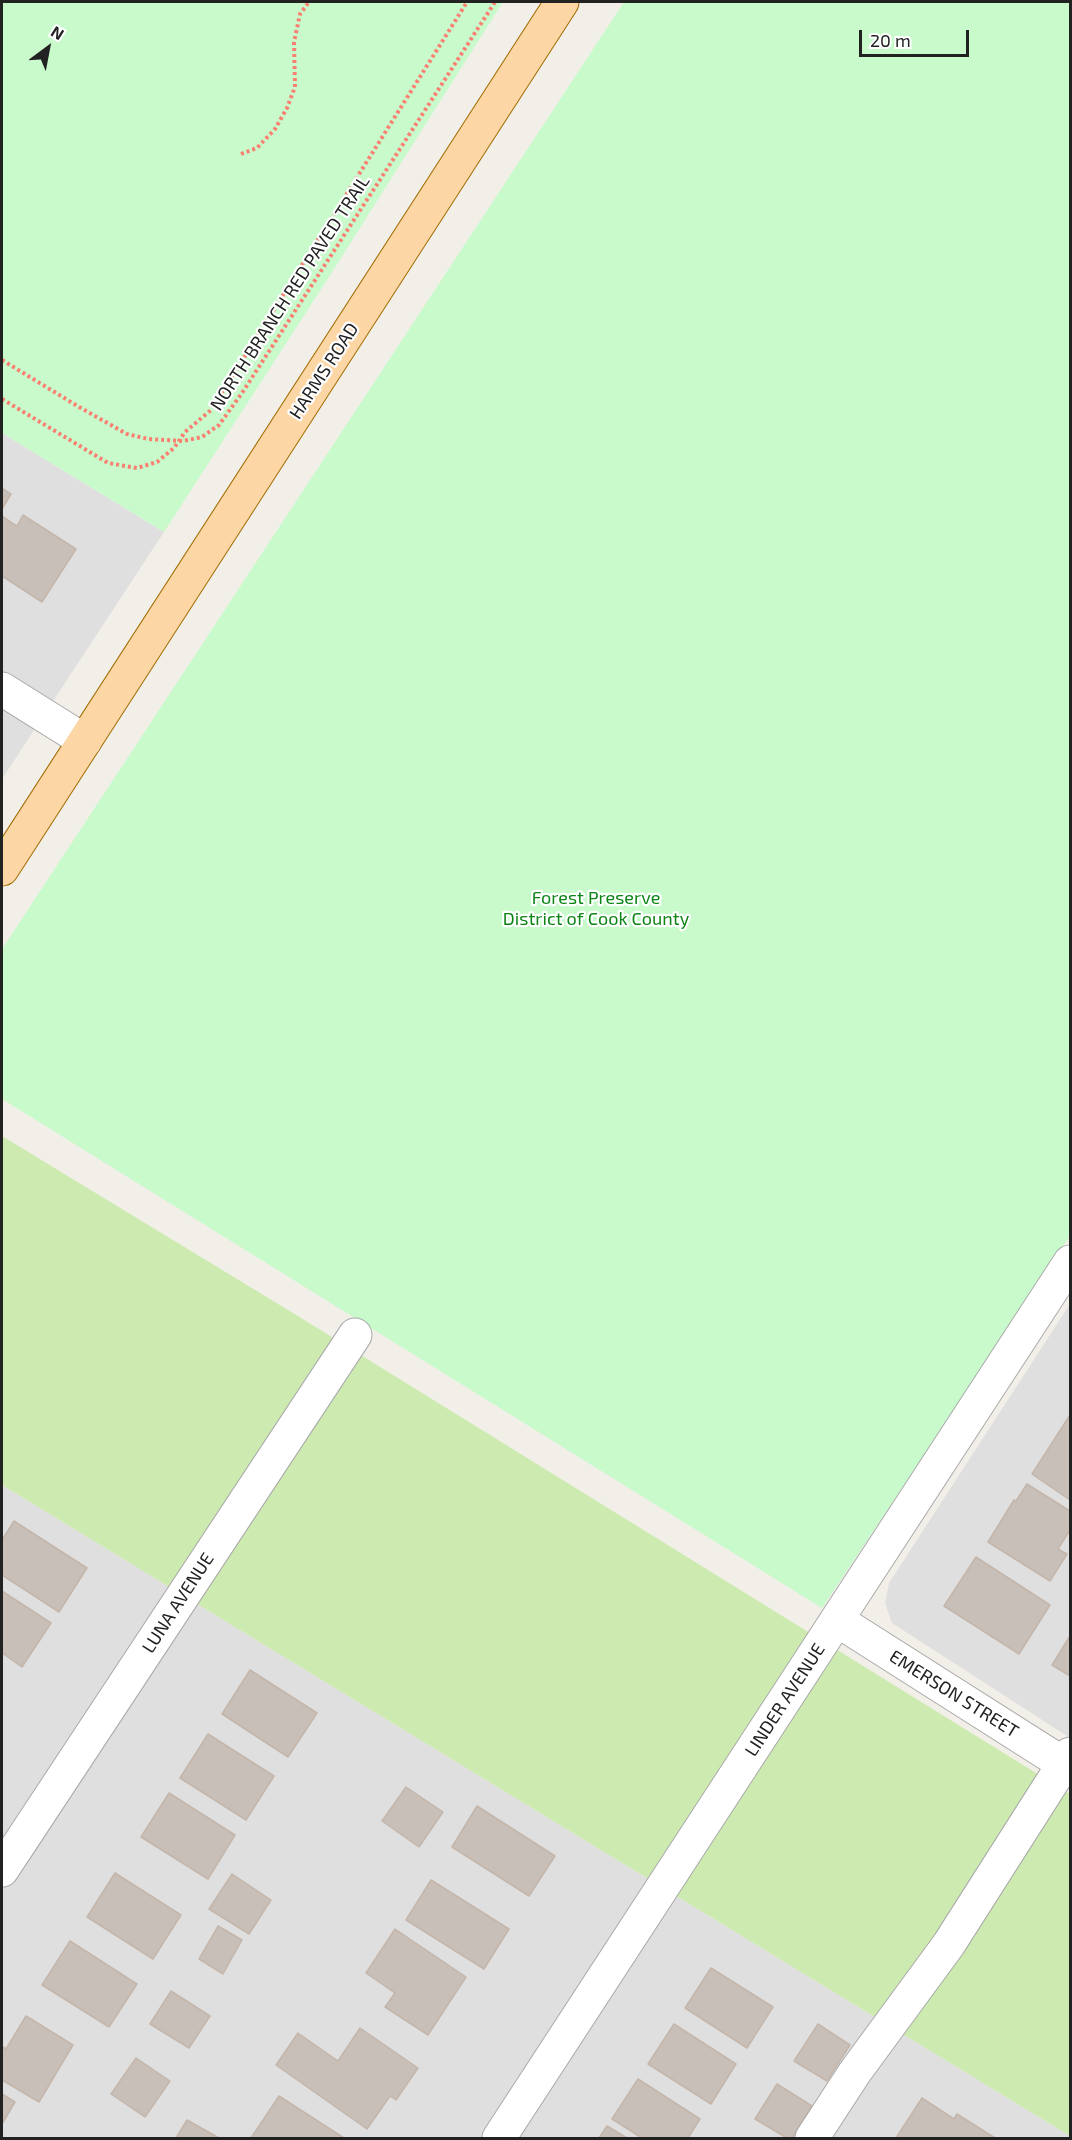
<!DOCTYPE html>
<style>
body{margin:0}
#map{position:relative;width:1072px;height:2140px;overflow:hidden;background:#f2efe9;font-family:"Exo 2",sans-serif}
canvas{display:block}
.frame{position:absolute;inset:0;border:3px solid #222;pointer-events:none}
.north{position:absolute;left:18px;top:18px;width:60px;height:60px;-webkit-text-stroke:4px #fff;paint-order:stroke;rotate:32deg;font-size:16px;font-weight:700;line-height:24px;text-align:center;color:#222}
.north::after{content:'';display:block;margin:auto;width:21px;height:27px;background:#222;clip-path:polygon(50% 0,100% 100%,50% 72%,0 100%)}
.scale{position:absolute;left:859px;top:30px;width:110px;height:27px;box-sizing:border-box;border:3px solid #222;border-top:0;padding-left:8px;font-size:18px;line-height:21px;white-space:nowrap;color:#222;-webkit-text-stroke:4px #fff;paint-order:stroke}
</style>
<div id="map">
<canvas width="1072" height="2140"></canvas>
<div class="frame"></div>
<div class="north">N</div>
<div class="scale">20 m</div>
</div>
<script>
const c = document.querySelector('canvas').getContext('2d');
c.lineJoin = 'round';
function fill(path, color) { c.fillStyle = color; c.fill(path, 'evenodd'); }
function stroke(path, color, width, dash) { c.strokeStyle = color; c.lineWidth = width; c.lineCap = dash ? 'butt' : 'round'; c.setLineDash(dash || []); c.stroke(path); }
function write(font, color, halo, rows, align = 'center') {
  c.font = font + ' "Exo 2",sans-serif'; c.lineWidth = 4.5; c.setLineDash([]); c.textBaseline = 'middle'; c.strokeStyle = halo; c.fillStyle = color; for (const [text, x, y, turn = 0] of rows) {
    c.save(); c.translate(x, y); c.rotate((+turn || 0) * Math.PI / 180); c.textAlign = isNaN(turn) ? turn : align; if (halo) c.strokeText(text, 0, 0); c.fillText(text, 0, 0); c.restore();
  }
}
fill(new Path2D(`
 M2,433L164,532L2,779Z
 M1070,1304V1738L892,1623L885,1603L889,1583Z
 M2,1485L1070,2136V2138H2Z`), '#e0dfdf');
fill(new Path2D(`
 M2,1136L293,1313L1070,1794V2136L2,1485Z`), '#cdebb0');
fill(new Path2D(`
 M2,2H503L327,280L164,532L2,433Z
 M624,2H1070V1236L822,1608L2,1099V949Z`), '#c8facc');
const building = new Path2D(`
 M2,488L11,494L2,509Z
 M23,515L76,549L42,602L2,576V516L17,526Z
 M1070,1415V1500L1032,1474Z
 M1027,1484L1070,1511V1530L1058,1549L1067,1554L1050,1581L988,1542L1014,1500L1016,1501Z
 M14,1521L87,1568L59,1612L2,1575V1540Z
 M976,1557L1050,1605L1019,1654L944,1606Z
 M2,1591L51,1623L22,1667L2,1653Z
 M1070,1636V1676L1052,1665Z
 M250,1670L317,1713L288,1757L222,1714Z
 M208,1734L274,1776L246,1820L180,1778Z
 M406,1787L443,1812L419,1847L382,1821Z
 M169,1793L235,1835L208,1879L141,1837Z
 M477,1806L555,1856L529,1896L452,1847Z
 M115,1873L181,1915L153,1959L87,1917Z
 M232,1874L271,1900L249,1934L209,1909Z
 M431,1880L509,1929L484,1969L406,1920Z
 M218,1926L242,1940L223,1974L199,1959Z
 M395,1929L466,1977L428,2035L385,2007L395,1993L366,1973Z
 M70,1941L137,1984L109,2027L42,1985Z
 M711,1968L773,2007L747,2048L685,2008Z
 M171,1991L210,2016L189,2048L150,2024Z
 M26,2016L73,2045L39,2102L2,2080V2046L6,2049Z
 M674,2024L736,2064L711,2104L648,2064Z
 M818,2024L850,2045L827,2081L794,2061Z
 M360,2028L418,2068L396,2100L390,2096L367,2129L276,2065L298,2033L338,2061Z
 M136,2058L170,2081L145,2117L111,2094Z
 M638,2079L700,2119L688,2138H642L612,2119Z
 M777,2084L812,2106L792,2138H787L755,2119Z
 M2,2094L15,2102L2,2124Z
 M279,2096L344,2138H251Z
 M922,2098L954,2119L957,2114L995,2138H896Z
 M187,2120L219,2138H176Z
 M607,2126L627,2138H599Z`);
fill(building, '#c7bfb8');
stroke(building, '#c4b6ab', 1.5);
const minor = new Path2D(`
 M2,689L85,741
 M837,1620L1070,1768
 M2,1870L355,1335
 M499,2138L1070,1262
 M812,2138L855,2072L949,1944L1070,1754`);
const major = new Path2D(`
 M2,869L562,2`);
stroke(minor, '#a9a9a9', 35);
stroke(major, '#a06b00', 35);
stroke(new Path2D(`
 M241,154L257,148L275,129L287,108L295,87L294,42L300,14L309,2
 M2,360L79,407L127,434L148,439L183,441L202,437L219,425L242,393L495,2
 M2,399L108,463L137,468L157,462L174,448L185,432L211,410L467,2`), '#fa8072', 4, [3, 3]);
stroke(minor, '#fff', 33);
stroke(major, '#fcd6a4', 33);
write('18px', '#222', '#fff', [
 ["NORTH BRANCH RED PAVED TRAIL",290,293,-57],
 ["HARMS ROAD",324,371,-57],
 ["LUNA AVENUE",178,1603,-57],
 ["EMERSON STREET",954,1694,32],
 ["LINDER AVENUE",785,1700,-57]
]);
write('18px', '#0c8416', '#fff', [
 ["Forest Preserve",596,898],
 ["District of Cook County",596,919]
]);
</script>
